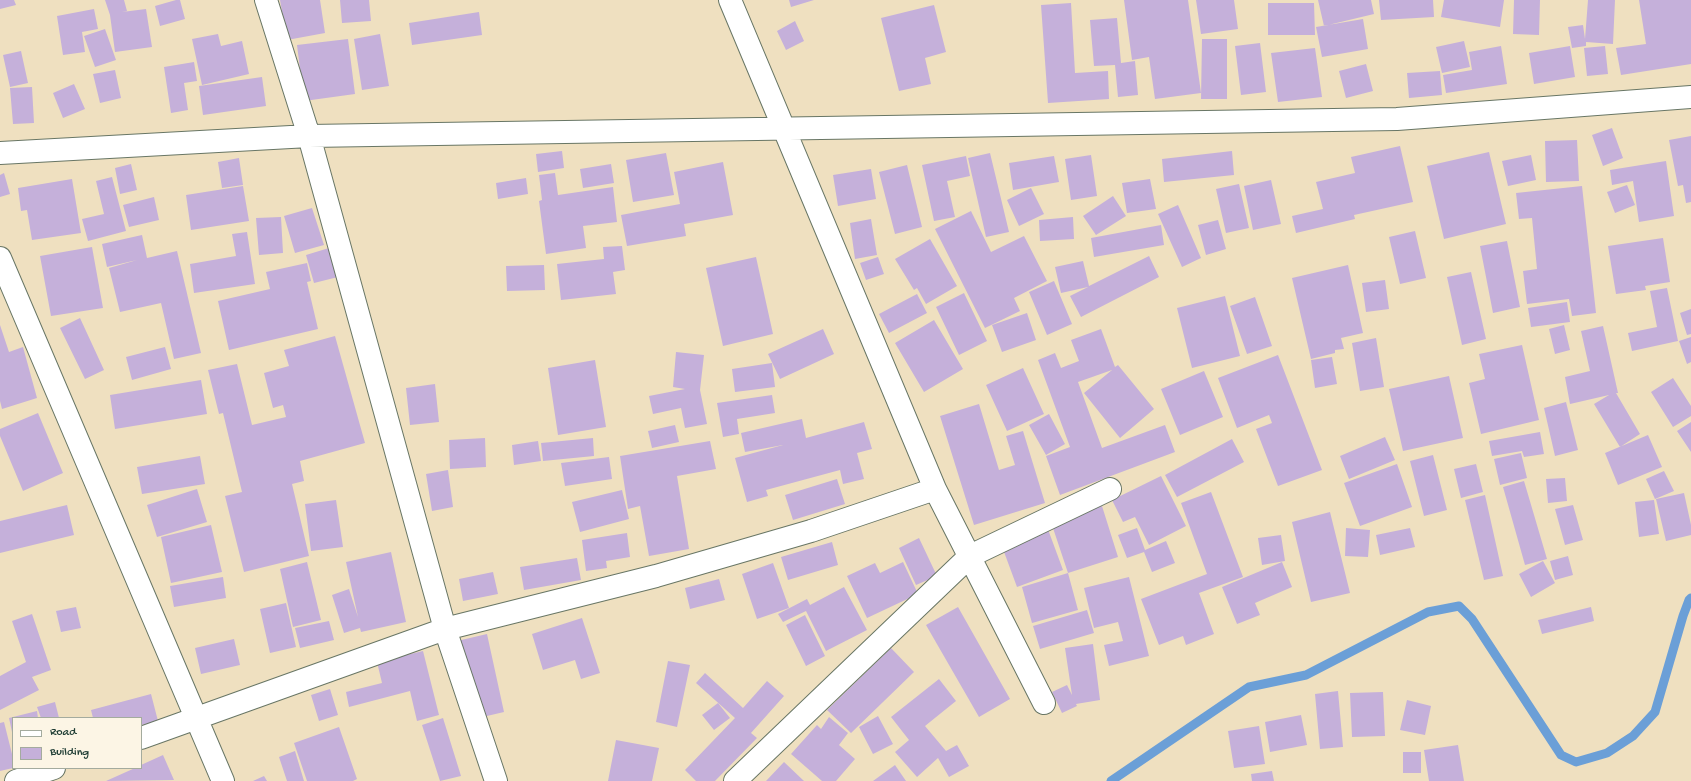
<!DOCTYPE html>
<style>
body{margin:0}
#map{position:relative;width:1691px;height:781px;overflow:hidden;background:#efe0c0;font-family:"Gochi Hand",sans-serif}
canvas{display:block}
.legend{position:absolute;left:12px;top:717px;width:130px;height:52px;box-sizing:border-box;background:#fcf5e5;border:1px solid #a4ab9e;margin:0;padding:5px 7px;list-style:none;font-size:12px;color:#1f3d34}
.legend li{display:flex;align-items:center;gap:8px;height:20px}
.legend b{width:20px;border:1px solid #a4ab9e}
</style>
<div id="map">
<canvas width="1691" height="781"></canvas>
<ul class="legend">
<li><b style="height:5px;background:#fff"></b>Road</li>
<li><b style="height:11px;background:#c5b0da"></b>Building</li>
</ul>
</div>
<script>
const c = document.querySelector('canvas').getContext('2d');
c.lineJoin = 'round';
function stroke(path, color, width, dash) { c.strokeStyle = color; c.lineWidth = width; c.lineCap = dash ? 'butt' : 'round'; c.setLineDash(dash || []); c.stroke(path); }
function fill(path, color) { c.fillStyle = color; c.fill(path, 'evenodd'); }
stroke(new Path2D(`
 M1111,781L1249,687L1306,675L1428,612L1459,606L1472,619L1561,755L1576,762L1607,753L1633,736L1655,712L1683,616L1689,600L1691,598`), '#6b9fd7', 9);
fill(new Path2D(`
 M0,0H14L16,5L0,9Z
 M105,0H124L127,11L122,12L146,9L152,47L115,52L110,15Z
 M176,0H180L185,19L160,26L155,6Z
 M280,0H320L325,33L287,40Z
 M340,0H369L371,21L342,23Z
 M789,0H814L791,7Z
 M1124,0H1188L1201,93L1155,99L1149,57L1132,60Z
 M1196,0H1234L1238,29L1201,34Z
 M1318,0H1371L1374,14L1324,26Z
 M1379,0H1433L1434,17L1381,20Z
 M1444,0H1504L1500,27L1441,17Z
 M1514,0H1540L1539,35L1513,34Z
 M1588,0H1615L1613,44L1586,42V46L1572,48L1568,27L1583,25L1585,39Z
 M1639,0H1691V64L1621,75L1616,48L1646,44Z
 M1071,3L1075,73L1108,71L1109,99L1048,103L1041,5Z
 M1268,3H1314L1315,35H1268Z
 M934,5L946,52L925,58L931,84L899,91L881,18Z
 M94,9L98,29L82,32L85,52L63,55L57,16Z
 M479,12L482,35L412,45L409,23Z
 M1117,18L1121,63L1135,61L1138,95L1118,97L1115,65L1094,66L1090,20Z
 M1363,19L1368,49L1322,57L1316,27Z
 M795,21L804,41L786,50L777,31Z
 M105,29L116,60L95,67L84,36Z
 M218,34L221,46L242,41L249,74L202,85L192,39Z
 M380,34L389,86L362,90L354,39Z
 M348,39L355,94L304,101L297,45Z
 M1202,39H1227V99H1201Z
 M1464,41L1470,67L1442,73L1436,47Z
 M1260,43L1266,92L1241,95L1235,46Z
 M1501,46L1507,84L1446,93L1443,75L1472,70L1469,52Z
 M1570,46L1575,77L1534,84L1529,53Z
 M1605,46L1608,74L1587,76L1584,48Z
 M1315,48L1322,97L1278,102L1271,53Z
 M21,51L28,83L10,87L3,55Z
 M194,62L197,81L184,83L188,110L171,113L164,67Z
 M1366,64L1373,91L1346,98L1339,71Z
 M115,70L121,98L100,103L93,74Z
 M1440,71L1442,95L1409,98L1407,73Z
 M262,77L266,106L203,115L199,86Z
 M74,84L85,109L63,118L53,93Z
 M32,87L34,123L13,124L10,88Z
 M1612,128L1623,158L1603,166L1592,135Z
 M1691,136V202L1686,203L1683,185L1678,186L1669,140Z
 M1577,140L1579,181L1546,182L1545,141Z
 M1400,146L1413,202L1354,215L1355,219L1296,233L1292,216L1323,209L1316,182L1355,173L1351,157Z
 M562,151L564,168L538,172L536,154Z
 M1232,151L1234,175L1164,182L1162,159Z
 M1489,152L1506,224L1444,239L1427,166Z
 M666,153L674,195L633,202L626,160Z
 M990,153L1009,232L986,237L968,158Z
 M1091,155L1097,196L1071,200L1065,159Z
 M1531,155L1536,180L1508,186L1502,161Z
 M966,156L970,176L947,181L955,217L934,221L922,165Z
 M1054,156L1059,182L1013,190L1009,163Z
 M239,158L243,185L222,188L218,162Z
 M1666,161L1674,216L1639,222L1633,181L1612,185L1610,170Z
 M723,162L733,215L684,224L686,236L627,246L621,215L680,204L674,172Z
 M131,164L137,190L120,194L115,168Z
 M611,164L614,183L583,188L580,169Z
 M907,165L922,227L895,234L879,172Z
 M871,169L876,199L838,206L833,175Z
 M4,173L10,194L0,197V175Z
 M555,173L558,195L613,187L617,222L583,226L586,248L546,254L539,201L542,200L539,175Z
 M112,177L126,231L88,241L82,219L104,214L96,181Z
 M526,178L528,194L498,199L496,183Z
 M72,179L81,233L32,240L27,210L21,211L18,188Z
 M1150,179L1156,209L1127,213L1122,183Z
 M1271,180L1281,224L1253,230L1244,186Z
 M1239,184L1249,228L1226,233L1216,189Z
 M1627,185L1635,205L1615,213L1607,192Z
 M243,186L249,221L191,230L186,195Z
 M1582,186L1596,313L1572,316L1569,299L1527,304L1523,271L1537,269L1532,218L1519,219L1516,193Z
 M1031,188L1044,214L1019,226L1007,200Z
 M1113,196L1126,216L1096,235L1083,216Z
 M154,197L159,220L129,227L123,205Z
 M1178,205L1201,258L1182,267L1158,214Z
 M312,208L324,245L295,253L284,216Z
 M971,211L991,252L1024,236L1047,281L1014,298L1020,311L985,328L935,229Z
 M281,217L283,253L259,255L256,218Z
 M1073,217L1074,239L1040,241L1039,220Z
 M871,219L877,255L855,259L850,223Z
 M1218,220L1226,249L1206,255L1198,225Z
 M1161,225L1164,245L1094,257L1091,238Z
 M1415,231L1426,278L1400,284L1389,237Z
 M247,232L255,284L194,293L190,264L236,256L232,234Z
 M142,235L147,258L177,251L201,353L174,359L161,303L120,312L109,268L137,260L107,267L102,244Z
 M1663,238L1670,282L1645,286L1646,290L1616,294L1608,246Z
 M930,239L957,286L926,304L917,288L914,290L895,259Z
 M1507,241L1520,307L1493,313L1480,246Z
 M622,246L625,270L613,272L616,294L561,300L557,264L604,259L603,247Z
 M92,247L103,308L51,316L40,256Z
 M329,248L338,277L314,283L306,255Z
 M1149,256L1159,277L1081,317L1070,296L1088,287L1061,293L1055,267L1083,261L1089,286Z
 M756,257L773,334L723,346L706,268Z
 M878,257L884,274L866,280L860,263Z
 M307,263L311,281L307,282L318,329L229,350L218,301L270,289L266,272Z
 M544,265L545,290L507,291L506,266Z
 M1348,265L1363,333L1341,338L1344,349L1335,350V353L1311,359L1292,278Z
 M1471,272L1486,339L1462,345L1447,277Z
 M1385,280L1389,309L1366,312L1362,283Z
 M1054,281L1072,324L1047,335L1029,292Z
 M1667,288L1678,341L1632,351L1628,333L1657,327L1650,291Z
 M964,293L987,341L959,355L936,307Z
 M917,294L927,313L889,333L879,314Z
 M1225,296L1240,356L1192,368L1177,308Z
 M1255,297L1272,346L1247,354L1230,306Z
 M1567,302L1570,322L1531,327L1528,308Z
 M1691,309V334L1687,335L1680,313Z
 M1027,313L1036,340L1002,352L992,325Z
 M80,318L104,370L85,379L60,328Z
 M934,320L963,369L924,392L895,343Z
 M0,325L9,352L23,347L37,398L2,409L0,401Z
 M1564,325L1570,350L1555,354L1549,329Z
 M1603,326L1618,393H1616L1640,434L1620,447L1594,404L1609,395L1570,404L1565,377L1590,371L1581,331Z
 M823,329L834,354L780,379L768,354Z
 M1101,329L1115,367L1118,365L1154,409L1120,438L1084,393L1112,370L1078,382L1102,448L1165,425L1175,452L1060,495L1046,456L1070,447L1038,360L1055,353L1061,368L1079,361L1071,340Z
 M335,336L365,443L300,461L304,481L292,484L309,556L244,572L225,496L242,492L223,413L219,414L208,370L237,364L252,425L286,417L283,405L273,408L264,373L289,366L284,350Z
 M1691,337V362L1687,364L1679,341Z
 M1376,338L1384,387L1360,391L1352,343Z
 M1522,345L1539,420L1481,434L1469,383L1485,379L1479,354Z
 M165,347L171,369L132,380L126,357Z
 M676,352L704,355L700,390L707,424L685,428L681,408L653,414L649,396L685,389L673,387Z
 M1278,355L1322,470L1278,486L1256,429L1272,423L1269,415L1237,428L1218,378Z
 M1332,357L1337,384L1315,388L1311,360Z
 M595,360L606,427L558,435L548,368Z
 M772,363L775,387L735,392L732,369Z
 M1023,368L1044,414L1007,431L986,385Z
 M1204,371L1223,417L1180,435L1161,389Z
 M1449,376L1463,438L1403,451L1389,389Z
 M1673,378L1691,406V416L1673,427L1651,392Z
 M201,380L207,414L115,429L110,395Z
 M435,384L439,422L410,425L406,388Z
 M772,395L775,413L737,419L739,434L723,437L717,403Z
 M1566,402L1578,450L1555,456L1544,408Z
 M979,404L999,470L1015,465L1006,436L1023,431L1045,503L974,525L940,416Z
 M38,413L63,473L23,491L0,436V429Z
 M1049,414L1065,444L1046,455L1029,425Z
 M802,419L806,438L864,422L872,449L857,453L864,479L843,484L840,470L766,490L768,496L747,502L735,458L783,445L745,452L741,433Z
 M1691,422V452L1677,431Z
 M675,425L679,442L652,448L648,431Z
 M1540,432L1544,454L1524,457L1522,451L1492,456L1489,441Z
 M1648,435L1662,467L1618,485L1605,453Z
 M1385,437L1395,460L1349,479L1340,456Z
 M485,438L486,467L450,469L449,440Z
 M593,438L594,456L543,461L541,443Z
 M1232,439L1244,462L1177,497L1165,475Z
 M538,441L541,461L514,465L512,445Z
 M710,441L716,469L677,476L689,549L649,556L640,506L628,509L620,456Z
 M1521,453L1527,478L1500,485L1494,459Z
 M1433,455L1447,510L1424,516L1410,461Z
 M200,456L205,484L142,494L137,467Z
 M609,457L612,479L565,486L561,463Z
 M1397,464L1412,507L1360,526L1344,483Z
 M1476,464L1483,492L1461,498L1454,469Z
 M448,470L453,507L432,511L426,474Z
 M1664,471L1674,491L1655,499L1646,479Z
 M1161,476L1186,526L1149,545L1135,517L1123,522L1112,500Z
 M1565,478L1567,501L1548,503L1546,479Z
 M837,479L845,504L793,520L785,495Z
 M1524,481L1547,559L1525,565L1503,487Z
 M197,489L207,522L157,537L147,505Z
 M622,490L629,519L580,532L572,502Z
 M1211,492L1243,577L1199,593L1214,634L1186,645L1183,636L1159,645L1141,599L1207,574L1181,503Z
 M1684,493L1691,525V535L1666,541L1656,499Z
 M1485,495L1503,576L1484,580L1465,500Z
 M336,500L343,547L311,551L305,504Z
 M1654,500L1659,534L1639,537L1635,502Z
 M67,505L74,535L0,553V521Z
 M1573,505L1583,540L1565,545L1555,509Z
 M1102,506L1118,557L1068,573L1051,522Z
 M1330,512L1350,593L1311,602L1292,522Z
 M1046,524L1063,570L1017,587L1000,541Z
 M211,525L222,572L171,583L161,537Z
 M1137,528L1145,550L1166,541L1175,563L1152,572L1144,552L1127,558L1118,535Z
 M1346,528L1370,530L1368,557L1345,556Z
 M1410,528L1415,547L1380,555L1376,535Z
 M627,533L630,557L606,561L607,568L586,571L582,540Z
 M1281,535L1285,561L1262,565L1258,538Z
 M919,538L937,576L916,585L899,548Z
 M832,542L838,565L788,580L781,557Z
 M391,552L406,622L361,632L360,628L344,633L332,595L349,589L358,617L346,562Z
 M1568,556L1573,575L1555,580L1550,561Z
 M577,558L581,580L524,590L520,567Z
 M1543,561L1555,583L1531,597L1519,574Z
 M307,562L321,620L293,627L280,569Z
 M903,562L918,594L867,618L847,576L875,563L880,573Z
 M1282,562L1292,587L1255,603L1260,615L1237,624L1222,587Z
 M773,563L789,608L757,619L742,574Z
 M493,572L498,594L463,601L459,579Z
 M1068,573L1078,610L1032,623L1022,587Z
 M223,577L226,598L174,607L170,586Z
 M1129,577L1149,656L1109,666L1104,645L1123,641L1118,622L1094,628L1084,588Z
 M719,579L725,600L690,609L685,588Z
 M844,587L867,630L826,651L806,611L783,622L778,614L807,599L810,605Z
 M286,603L296,647L270,653L260,609Z
 M76,607L81,628L61,632L56,611Z
 M958,607L1010,699L979,717L926,625Z
 M1591,607L1594,621L1542,634L1538,620Z
 M1087,610L1094,633L1040,649L1033,626Z
 M32,614L51,670L32,677L39,690L0,710V676L26,662L12,621Z
 M805,615L825,656L806,666L786,625Z
 M582,618L600,673L581,679L575,660L543,670L532,634Z
 M329,621L334,640L300,648L295,628Z
 M487,634L504,712L474,719L457,641Z
 M234,639L240,665L201,674L195,648Z
 M1093,644L1100,700L1076,704L1077,706L1062,713L1052,692L1067,685L1072,695L1065,648Z
 M891,648L914,672L851,733L827,710Z
 M423,651L439,715L417,721L410,691L349,707L346,692L382,683L377,662Z
 M668,661L690,665L677,727L656,722Z
 M705,673L743,708L767,681L784,696L751,733L757,738L715,781H696L685,770L735,718L696,683Z
 M939,679L956,701L925,726L946,751L957,745L969,766L949,777L938,758L917,777L895,752L909,740L891,717Z
 M330,689L338,715L319,721L311,695Z
 M1338,691L1343,747L1320,749L1315,694Z
 M1383,692L1385,736L1352,737L1350,693Z
 M151,694L158,721L141,725V718H93L91,710Z
 M1407,700L1431,706L1425,735L1400,730Z
 M55,702L59,718H41L37,707Z
 M718,703L730,718L714,730L702,715Z
 M37,711L38,718H13L12,732L9,718Z
 M1301,715L1307,745L1270,752L1265,722Z
 M878,716L893,744L873,754L859,727Z
 M829,717L848,733L839,745L855,759L836,781H822L791,754L817,725L821,729Z
 M443,718L461,776L440,781L422,725Z
 M4,722L13,758V768L0,771V723Z
 M1259,726L1265,764L1234,768L1228,731Z
 M339,727L357,779L353,781H307L294,743Z
 M616,740L659,748L652,781H608Z
 M1458,745L1464,781H1429L1424,750Z
 M295,751L304,781H287L279,757Z
 M1403,752H1421V773H1403Z
 M163,755L174,780L106,781L135,768H141V765Z
 M784,762L804,781H766Z
 M895,765L906,781H873Z
 M1272,771L1274,781H1252L1251,774Z
 M264,776L267,781H253Z`), '#c5b0da');
const minor = new Path2D(`
 M266,0L309,136L445,629L496,781
 M730,0L935,489L1044,703
 M0,153L309,136L1397,119L1691,97
 M0,258L223,781
 M141,738L445,629L656,576L811,531L935,489
 M16,781L54,768
 M735,781L970,556L1110,489`);
stroke(minor, '#687665', 24);
stroke(minor, '#fff', 22);
</script>
